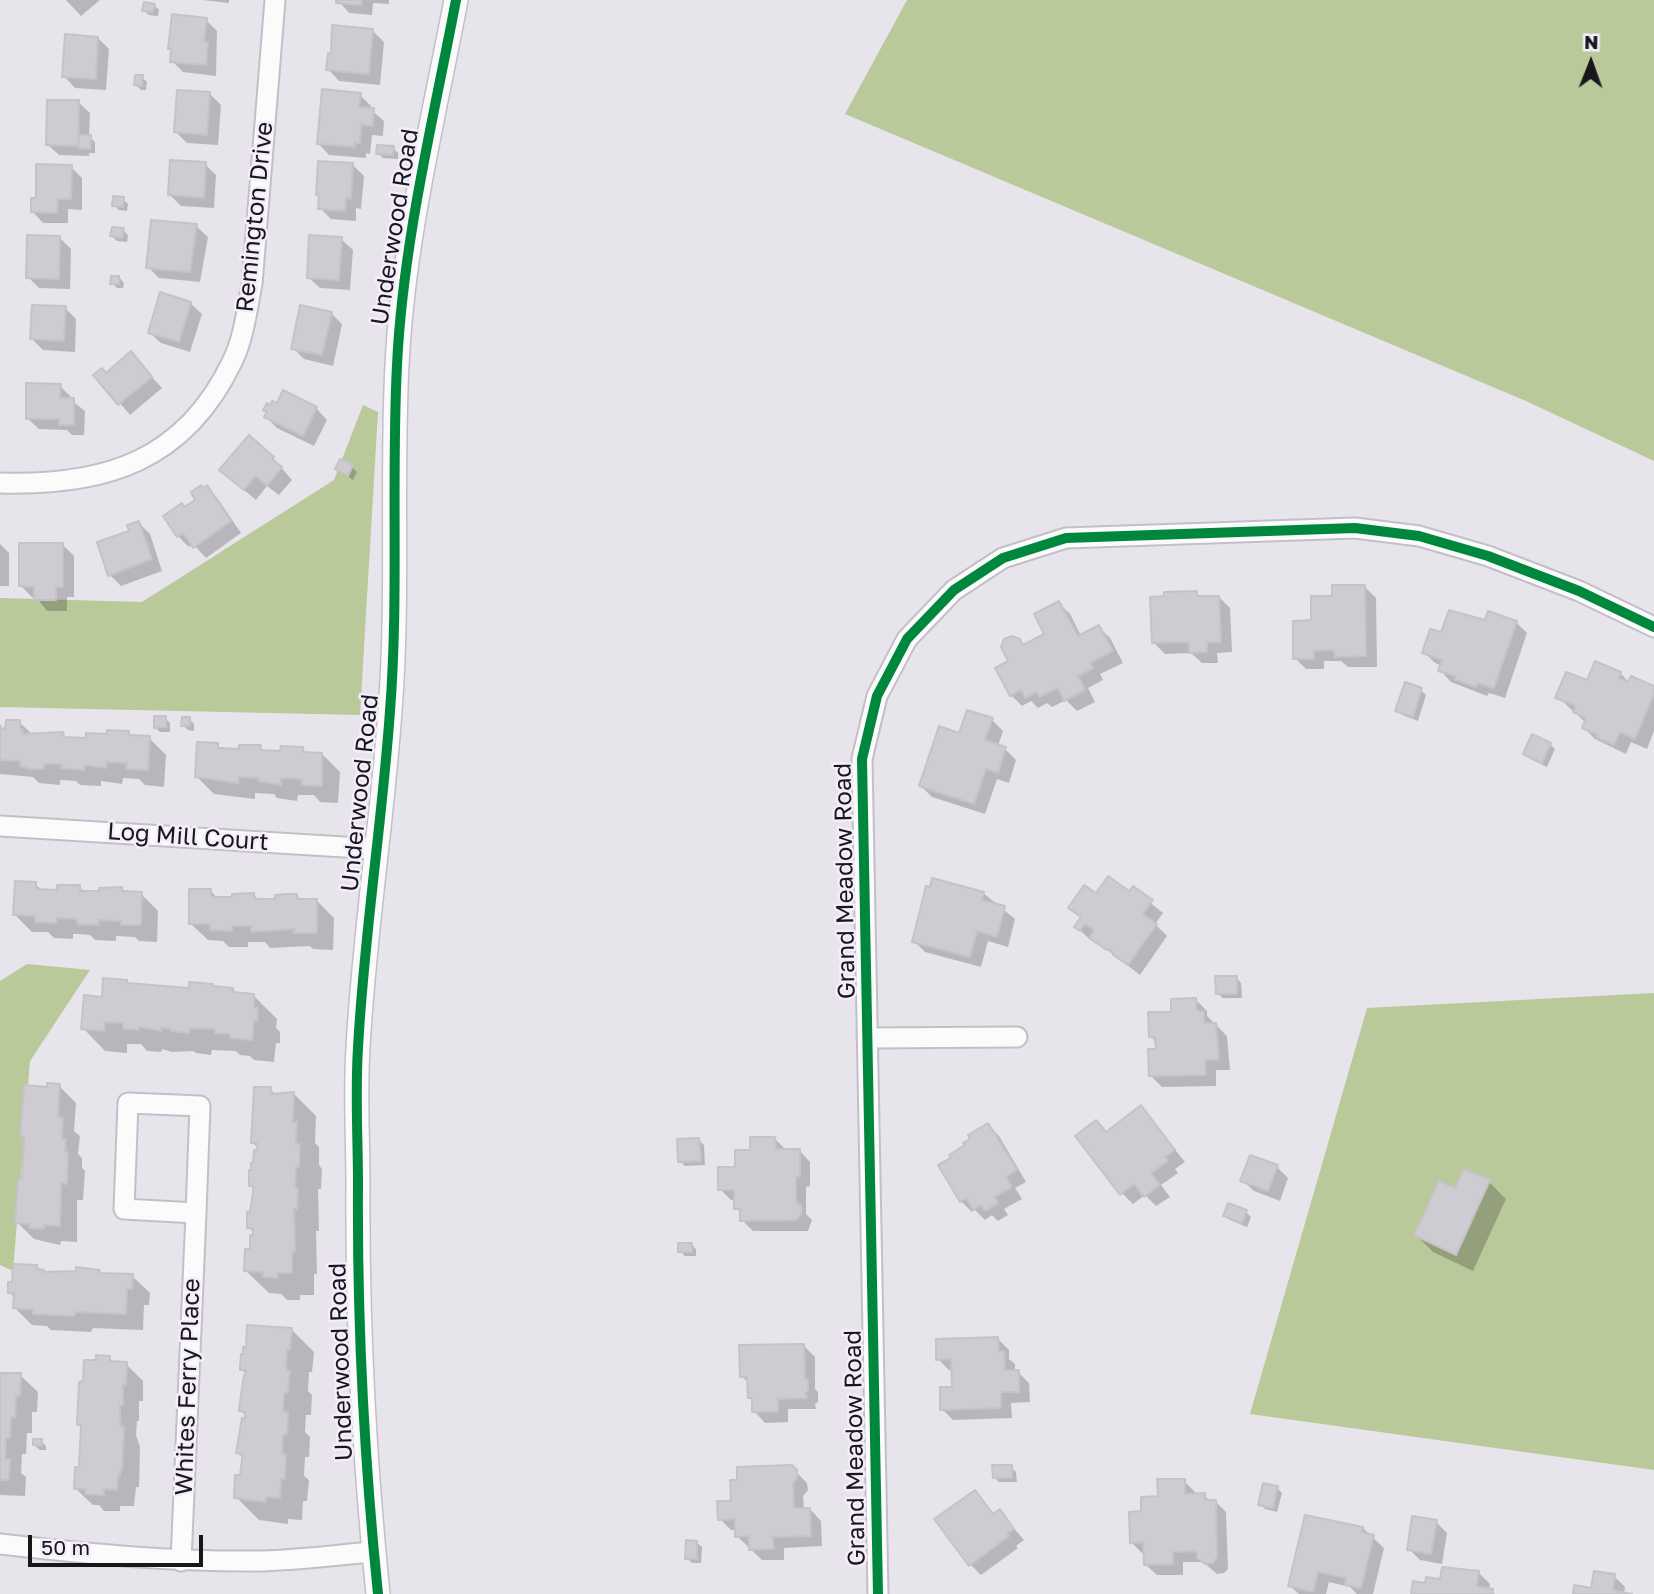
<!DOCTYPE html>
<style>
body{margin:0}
#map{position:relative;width:1654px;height:1594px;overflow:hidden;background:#e7e4ec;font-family:"Golos Text",sans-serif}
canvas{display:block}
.north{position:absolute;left:1556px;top:28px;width:70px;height:70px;-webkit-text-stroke:5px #f3edfc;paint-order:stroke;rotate:1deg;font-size:19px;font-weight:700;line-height:28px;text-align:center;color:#19171c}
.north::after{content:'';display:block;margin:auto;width:24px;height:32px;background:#19171c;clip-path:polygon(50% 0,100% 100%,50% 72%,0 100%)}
.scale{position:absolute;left:28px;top:1535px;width:175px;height:32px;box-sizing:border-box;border:4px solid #19171c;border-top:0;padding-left:9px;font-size:21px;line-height:24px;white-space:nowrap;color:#19171c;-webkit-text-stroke:5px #f3edfc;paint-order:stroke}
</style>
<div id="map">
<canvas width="1654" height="1594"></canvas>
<div class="north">N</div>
<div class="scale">50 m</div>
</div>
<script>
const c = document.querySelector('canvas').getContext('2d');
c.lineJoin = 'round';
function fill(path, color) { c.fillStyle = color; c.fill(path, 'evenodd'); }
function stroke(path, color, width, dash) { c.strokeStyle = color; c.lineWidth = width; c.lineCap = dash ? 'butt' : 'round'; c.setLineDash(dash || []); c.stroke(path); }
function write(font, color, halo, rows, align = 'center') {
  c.font = font + ' "Golos Text",sans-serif'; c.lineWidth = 5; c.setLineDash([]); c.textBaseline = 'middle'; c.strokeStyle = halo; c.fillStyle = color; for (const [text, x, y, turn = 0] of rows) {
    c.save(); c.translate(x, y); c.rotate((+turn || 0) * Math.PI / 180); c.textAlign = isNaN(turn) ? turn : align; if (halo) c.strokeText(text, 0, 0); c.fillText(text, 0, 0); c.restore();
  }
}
fill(new Path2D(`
 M907,0H1654V461L1526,401L845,114Z
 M363,405L378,412L360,715L0,707V598L142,602L334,480Z
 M27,964L90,970L30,1061L13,1271L0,1265V981Z
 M1654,993V1470L1250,1414L1367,1008Z`), '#b9c99a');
fill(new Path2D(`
 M66,0H100L81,16Z
 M202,0H229V3Z
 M338,0H389V4L373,3L372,15L349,13Z
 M154,5L159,10L158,16L149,15L144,10Z
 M206,20L217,31L216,76L183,72L172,61V51L169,48Z
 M333,27L373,31L384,42L380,85L339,81L328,69Z
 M98,38L109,49L106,90L75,88L64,76Z
 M142,77L147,82L146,90H141L136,85Z
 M210,94L221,105L218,145L187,143L176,132Z
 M360,95L371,106V110L384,121L383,136L372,135L370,154L366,153V158L329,155L318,143Z
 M78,102L90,113L89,136L95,142V153H89V156L59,155L47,144Z
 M393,148L398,153V159L383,158L378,153Z
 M205,164L216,175L214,208L181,206L170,195Z
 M353,165L364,176L361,209L356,208V221L331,219L320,208Z
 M71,167L82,178V210L68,209V223H43L32,211L37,200Z
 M123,199L128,204L127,211L119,210L114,205Z
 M196,226L208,237L200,282L159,278L148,267Z
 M123,230L128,235L127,242L117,241L112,236Z
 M60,238L71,249L70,289L39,288L28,277Z
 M341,239L353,250L350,290L320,288L308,277Z
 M119,277L124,283L123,288H117L112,283Z
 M190,303L202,314L190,352L161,343L149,332Z
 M65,308L76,319L75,352L43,350L32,339Z
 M331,313L342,324L333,366L304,359L293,348Z
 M141,365L162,388L130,415L96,375Z
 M60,386L71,397V400L85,411L84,435H72L67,430L39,429L27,418Z
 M316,408L327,420L314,446L277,428L266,417Z
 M273,458L292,480L279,495L267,486L256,500L233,481Z
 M352,467L357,472L353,480L337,469Z
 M207,488L218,499L241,533L206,558L193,544L189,547L178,536L185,509L198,500Z
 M139,523L150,534L162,571L121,586L110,575L131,532Z
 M0,544L9,553V586H0Z
 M63,545L74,556V597H67V611H47L36,597H32L21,586Z
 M1365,587L1376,598L1377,667H1348L1341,661H1324V669H1306L1295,658L1313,622L1334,598Z
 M1196,593L1201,598L1219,597L1230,608L1232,652L1217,653L1218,663H1202L1191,653L1165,654L1154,643Z
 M1059,603L1070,614L1081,636L1099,627L1110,638L1123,663L1100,674L1103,680L1088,688L1095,702L1077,711L1066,700L1052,707L1047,703L1038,708L1031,701L1022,706L1011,695L1010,662L1019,640L1024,646L1046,634Z
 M1486,622H1516L1527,633L1505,698L1489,693L1487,696L1451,682L1440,670L1442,666L1435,663L1424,652L1443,635Z
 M1620,673L1630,683L1654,688V731L1647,749L1631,742L1626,754L1595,739L1584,728L1586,723L1558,697L1588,683Z
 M1421,690L1426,695L1418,721L1402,715L1397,710Z
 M165,718L170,723V732H160L155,727Z
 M189,719L194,724V731L188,730L183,725Z
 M992,720L1003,731L998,746L1005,749L1016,760L1009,783L997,779L985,814L932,797L921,786L960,735Z
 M19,722L33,735L62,734L66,738L87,740L129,733L132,737L149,738L166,755L164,787L145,785L139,779L123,778L122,784L101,781V786L80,785L76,781L60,780V785L39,783L33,777L0,774V726L4,730Z
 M1550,744L1555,749L1547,767L1530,759L1525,753Z
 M217,745L222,750L240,751L260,747L265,752L282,753L303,749L307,754H322L340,772L338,803L320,802L314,795H298L297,801L277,798L274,794L255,793V799L214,794L197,777Z
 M35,884L43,891L59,892L80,887L85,893H101L122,888L126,893L141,894L158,911L157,942L139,941L135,937L116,936V941L95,940L90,935L77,934H73V939L54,938L48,932H32L15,915Z
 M1133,889L1163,913L1155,924L1167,936L1140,975L1093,939L1087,937L1076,926L1081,919L1070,908L1130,893Z
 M211,891L218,899L254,895L260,901L297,896L301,900L317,901L334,918L333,950L313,949L310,946L270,948L265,942H248V947H229L223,941L208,940L190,923Z
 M983,893L1015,919L1008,947L988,941L981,967L925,952L914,941Z
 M1236,977L1241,983L1242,998H1223L1217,993Z
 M126,982L129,985L191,990L232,989L237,994L254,996L277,1019L276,1028L280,1032V1043H276L274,1062L254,1060L250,1056L240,1055L236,1051L212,1050L211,1055L196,1053L193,1051L172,1052L162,1049L161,1052L147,1051L141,1044H127V1053L105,1051L83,1028L104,999Z
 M1196,1000L1207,1011V1016L1227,1036L1230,1070H1216V1086L1162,1087L1151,1076L1158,1051L1157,1043L1151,1037L1173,1013Z
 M59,1086L76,1103L74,1131L80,1136L78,1154L82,1158V1168L85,1171L83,1200H77V1242L61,1241L60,1245L34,1239L17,1222L26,1139L23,1136L49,1089Z
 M270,1089L276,1095L293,1093L316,1116L315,1143L319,1147V1165L322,1169L321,1189H318L319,1231H316L317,1274H314V1295H300V1300H287L281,1294L269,1293L246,1271L254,1233L249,1228L255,1189L251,1185L259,1149L253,1143Z
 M1141,1107L1185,1162L1175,1169L1178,1173L1161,1185L1170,1197L1156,1206L1145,1195L1133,1204L1122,1193L1107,1133Z
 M988,1125L999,1136L1026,1182L1015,1188L1022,1199L1004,1209L1008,1215L998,1221L992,1215L985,1220L975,1210L972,1212L961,1201L967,1146Z
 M775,1139L787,1151L799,1150L810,1162V1186L806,1187V1214L812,1220L808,1231H753L742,1220V1214L736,1208V1200H731L720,1189L737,1168Z
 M699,1140L704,1145L705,1165L685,1166L680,1161Z
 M1251,1157L1277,1167L1288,1178L1280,1201L1254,1191L1242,1180Z
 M1489,1182L1506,1199L1473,1271L1433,1252L1416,1235L1456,1191Z
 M1246,1212L1251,1217L1247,1227L1230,1220L1225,1215Z
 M691,1244L696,1249V1256H685L680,1251Z
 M36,1266L46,1274L99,1271L102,1275L132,1276L150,1293L149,1305H144L143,1330L93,1328L91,1332L51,1330L47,1326L32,1325L15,1308V1298L10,1293Z
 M291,1329L314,1352L312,1372H309L308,1391L312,1395L311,1415H306L305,1432L310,1437L309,1457H305L304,1476L309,1480L307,1501H303L302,1520L288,1519V1524L259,1520L236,1497L244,1459L238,1453L239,1441L246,1416L241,1411L249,1377L242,1370L244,1349Z
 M998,1339L1009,1350V1359L1015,1364V1372H1018L1029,1383L1030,1402L1011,1403L1012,1418L953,1420L942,1409L954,1388L953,1370H949L938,1359Z
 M804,1346L815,1357V1389L818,1392V1402L815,1404L816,1409H788V1422L765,1423L754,1411V1402L749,1397V1384L742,1376Z
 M109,1358L115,1363L126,1364L143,1381V1401H139V1421H137L136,1435L140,1447L139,1487H136L134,1506H120V1511H104L99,1505H93L75,1488L81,1469L83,1428L79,1424L85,1382L98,1362Z
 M0,1374L20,1375L38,1392L37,1412H32V1433H27L26,1454H22L21,1473L26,1477L25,1496L0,1495Z
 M41,1441L46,1446V1450H40L34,1445Z
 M791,1467L807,1483L808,1490L803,1496L804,1510L810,1509L821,1521L822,1546L784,1548V1560H762L737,1536V1530H731L720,1519L733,1502Z
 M1011,1467L1016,1472L1017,1482H999L994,1477Z
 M1184,1481L1195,1492V1495H1204L1210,1501H1215L1226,1512L1228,1569L1224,1573L1217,1574L1203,1562H1183V1575H1157L1145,1564V1553H1142L1131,1542L1143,1513Z
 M1277,1488L1282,1493L1277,1512L1265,1509L1260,1504Z
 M975,1492L994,1515L999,1511L1024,1540L1016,1546L1018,1548L981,1575L970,1564Z
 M1436,1522L1447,1533L1442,1564L1420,1560L1409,1549Z
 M1363,1528L1384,1548L1373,1594H1357L1350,1587L1329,1582L1326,1594H1299L1290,1586Z
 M696,1542L702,1547L701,1563H692L687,1558Z
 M1479,1573L1490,1584L1489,1590L1495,1594H1413L1427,1585Z
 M1614,1576L1625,1587L1624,1593L1628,1594H1575L1592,1590Z`), '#0003');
const building = new Path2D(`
 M336,0H362L361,5L336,3Z
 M144,2L155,4L153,12L142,11Z
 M172,14L207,18L204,42H208L206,65L170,62L171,49H168Z
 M332,25L373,29L369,74L326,70L328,53H331Z
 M65,34L98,37L96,79L62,77Z
 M135,75H143L142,86L134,85Z
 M322,89L361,93L359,107L374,108L373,126L361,125L360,143H355V147L317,144Z
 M177,90L210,92L207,135L174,132Z
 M47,100H79L78,146L46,145Z
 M79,135H91L90,149L78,148Z
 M377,145L394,146L393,155L376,154Z
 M170,160L206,162L204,198L168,195Z
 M318,161L353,163L351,199L346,198L345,211L318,209L319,195H316Z
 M36,164L72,165L71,199H58L57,213L31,212V198H36Z
 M113,196L124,197L123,207L112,206Z
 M151,220L197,224L190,272L146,268Z
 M112,227L124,228L122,238L110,236Z
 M27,235L60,236L59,279L26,278Z
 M309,235L342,237L339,280L307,278Z
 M111,276H119V284H110Z
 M160,292L191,302L179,342L148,333Z
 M32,305L66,306L64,341L30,339Z
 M300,305L332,312L322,355L291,349Z
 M131,351L152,377L118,405L93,375L102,368L106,373Z
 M26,383L61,384L60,398H74V425H59V419H26Z
 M283,390L317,407L303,436L264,417L267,412L263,410L267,403L270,405L272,401L277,403Z
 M249,435L274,457L272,459L282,467L267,486L255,476L244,490L219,470Z
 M340,459L353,465L348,476L335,469Z
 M201,485L203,488L207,485L231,521L193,548L183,533L177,537L163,516L182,503L184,507L195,500L191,492Z
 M139,521L152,559L108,576L97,542L129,531L127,525Z
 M19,543H63V587H56V600H34V587L19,586Z
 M1332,585H1365L1366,656L1335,657L1334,650L1314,651V659H1293V621L1311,620V596H1332Z
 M1197,591V596H1219L1221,642H1207V652L1189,653V642L1152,643L1150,597L1164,596V592Z
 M1059,601L1078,636L1099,625L1113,651L1090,663L1093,668L1078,676L1085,690L1064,701L1058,688L1039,697L1037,692L1025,698L1021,690L1010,696L995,668L1008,661L1001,647L1004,639L1012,636L1020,639L1023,645L1044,634L1034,614Z
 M1449,610L1485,620L1488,611L1517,621L1494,688L1478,683L1476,687L1454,679L1455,676L1438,671L1442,660L1422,653L1430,629L1441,632Z
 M1595,661L1621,672L1619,678L1628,682L1631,676L1654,686V694L1635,739L1620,732L1614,745L1596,737L1598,735L1582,728L1586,718L1573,712L1576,706L1555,698L1566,672L1587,680Z
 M1405,682L1422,688L1413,717L1395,711Z
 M967,710L993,718L985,740L1006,747L998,773L986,769L974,804L919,786L939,726L959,733Z
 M154,716H166V727L154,728Z
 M182,717H190V726H181Z
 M6,720H20V729H22L23,734L63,732L64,737L86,738V733L107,734V730L129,731V735L150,736L148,770L126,769L127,763L106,762V768L85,765L84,770L61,768L62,764H44V769H31L20,766V761L0,760V725L1,728L5,729Z
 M1532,734L1551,743L1542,763L1523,754Z
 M197,742L218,743V748H221L239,749V745H261L260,750L280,751L281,746L303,747V752L322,753V786L301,785L302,779L281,778V785L258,781L259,778L239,777L238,783L195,777Z
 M1108,876L1129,891L1133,886L1153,900L1143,914L1157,924L1128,965L1113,955L1114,953L1109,949L1107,950L1089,938L1094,930L1085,924L1080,931L1074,927L1081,917L1068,908L1084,885L1096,893Z
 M932,878L984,892L982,900L1005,906L997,937L977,931L970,957L912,942L926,886L930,887Z
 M15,881L36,882V889L57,890V885H80V891H99V888L122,887V891L142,892L141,925H121V921L99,920V925L77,924V919L59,918H57V923L35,922V916L13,915Z
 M189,889H211V897H232V894L254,893V899H275V895L285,894H297V899H317V933H294V929L251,932V926H232V931L210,930V924H189Z
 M1215,976H1237V994H1216Z
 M103,978L127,980V983L189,988V982L213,984V986L233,988V992L254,994V1007L258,1008L257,1021H254L252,1040L230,1038V1034L215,1033V1029L190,1028L189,1033L171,1031V1029L164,1028H161V1031L139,1027V1030L123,1029V1023L105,1022L104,1031L81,1029L84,995L102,997Z
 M1196,998L1197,1011H1204V1023H1216L1219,1060H1205L1206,1075L1149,1076L1148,1049H1156L1155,1037H1149L1148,1012H1171V999Z
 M47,1083L60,1084L58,1117H63L62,1139H66L65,1152H68L67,1184L61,1183L60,1226L44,1225V1229L29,1228V1224L15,1223L18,1180L22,1178L23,1158L24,1137H20L24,1085L47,1087Z
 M254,1087H271V1094L294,1092L293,1122H297L296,1144H300L299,1167H296L295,1188H298L297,1209H294L295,1252H292V1273H278V1278L263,1277V1272L244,1271L245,1249H250V1235H253V1228H247V1212H250L253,1193V1186H249V1170H251V1163H253L254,1150H257V1143H251Z
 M1141,1105L1175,1150L1165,1157L1168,1161L1151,1173L1160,1185L1144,1197L1134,1184L1120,1195L1075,1136L1096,1120L1106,1132Z
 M988,1123L1017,1170L1006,1177L1012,1187L995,1197L998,1203L985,1211L981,1205L973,1210L966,1198L960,1202L938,1165L951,1158L949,1155L965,1145L963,1143L970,1139L968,1135Z
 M750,1137H775L776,1149H800V1176H796V1201L802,1207L801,1214L797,1220L740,1221V1209H734V1190H718V1167H735V1150H750Z
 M699,1138L701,1161L678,1162L677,1139Z
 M1250,1155L1278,1165L1268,1191L1240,1181Z
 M1464,1169L1490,1180L1456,1255L1414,1235L1439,1181L1455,1188Z
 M1228,1203L1247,1210L1242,1223L1223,1216Z
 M678,1243H692V1252H678Z
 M13,1264L37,1265V1269L44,1270V1272L76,1271V1267L100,1270L99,1273L133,1274L132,1289L127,1288L126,1314L76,1312L74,1316L33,1314V1310L13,1308L14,1293H8V1282H12Z
 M247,1325L292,1328L290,1350H287L286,1370L290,1371L288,1393H284L283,1412H288L287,1434L283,1435L282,1454L286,1455L285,1479H281L280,1498L266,1497V1502L234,1498L235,1475H240L242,1460V1454L236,1453L242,1418L245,1419V1412L239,1411V1409L244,1375H246V1370H240V1367L241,1354H243V1347H246Z
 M998,1337L999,1352L1004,1351L1005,1370H1019V1392H1001V1408L940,1410V1387H952L951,1359L936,1360V1339Z
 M804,1344L805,1379H808V1391L805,1393L807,1398L778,1399V1412H752V1398H748L747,1377H740L739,1345Z
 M96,1355L110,1356V1361L127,1362L126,1385H123V1405H120V1415L121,1426L124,1427L122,1470H120V1476H118L117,1490L104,1489V1495L85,1494L86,1489H74L75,1467H79L81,1425H77L79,1382L83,1381L84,1360H96Z
 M0,1373H21L20,1396H16L15,1417H11L10,1438H6L5,1459H10L9,1480H0Z
 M33,1439H42L41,1446L33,1445Z
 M792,1465L797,1470V1478L793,1484L794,1508H810L811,1536L773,1537L774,1549L749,1550V1536L735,1537V1519L718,1520L717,1501H731L730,1480H737V1467Z
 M992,1465H1012V1478H993Z
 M1157,1479H1185V1494L1205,1493V1500H1216L1217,1557L1213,1563L1205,1564L1197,1558V1551L1173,1552V1564L1144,1565L1143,1542L1130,1543L1129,1512L1141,1511V1497L1158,1496Z
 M1263,1483L1278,1486L1273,1508L1258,1505Z
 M975,1490L993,1514L1000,1509L1014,1529L1007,1534L1009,1536L969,1566L934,1519Z
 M1305,1515L1363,1527L1362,1532L1374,1535L1361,1588L1345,1585L1346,1578L1318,1572L1313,1592L1288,1586Z
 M1412,1516L1437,1520L1431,1554L1407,1550Z
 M686,1540L697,1541V1559H685Z
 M1442,1567L1479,1571L1477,1586L1493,1589L1492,1594H1411L1413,1581L1425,1583L1426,1577L1440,1579Z
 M1594,1571L1615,1574L1613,1590L1632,1594H1573L1574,1585L1591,1588Z`);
fill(building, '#ceccd2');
stroke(building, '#c5c3c9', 2);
const minor = new Path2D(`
 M0,483C104,486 184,462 232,362C244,338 247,309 252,284L275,0
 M0,826L377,849
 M867,1038L1017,1037
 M0,1544C87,1554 174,1562 261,1561C299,1560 336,1555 373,1552
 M181,1561L196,1213L124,1209L128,1103L200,1106L196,1213
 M878,1594L862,759L877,696L907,639L954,590L1003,558L1066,538L1355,528L1419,536L1488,556L1579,591L1654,627`);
const tertiary = new Path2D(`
 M378,1594C364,1457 357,1322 358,1184C358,1139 355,1093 358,1048C364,935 382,824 390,711C399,596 391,480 397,365C403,242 433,121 456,0`);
stroke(minor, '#c2c0c6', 23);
stroke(tertiary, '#c2c0c6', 26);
stroke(minor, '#fbfbfc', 19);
stroke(tertiary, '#fbfbfc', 23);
stroke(new Path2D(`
 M378,1594C364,1457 357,1322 358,1184C358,1139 355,1093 358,1048C364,935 382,824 390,711C399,596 391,480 397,365C403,242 433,121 456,0
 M878,1594L862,759L877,696L907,639L954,590L1003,558L1066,538L1355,528L1419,536L1488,556L1579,591L1654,627`), '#00873e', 10);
write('24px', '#19171c', '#f3edfc', [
 ["Remington Drive",255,217,-84],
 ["Underwood Road",395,227,-81],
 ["Underwood Road",360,793,-84],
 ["Log Mill Court",188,837,4],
 ["Grand Meadow Road",845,881,-91],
 ["Underwood Road",341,1362,-92],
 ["Whites Ferry Place",188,1387,-88],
 ["Grand Meadow Road",855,1448,-91]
]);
</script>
